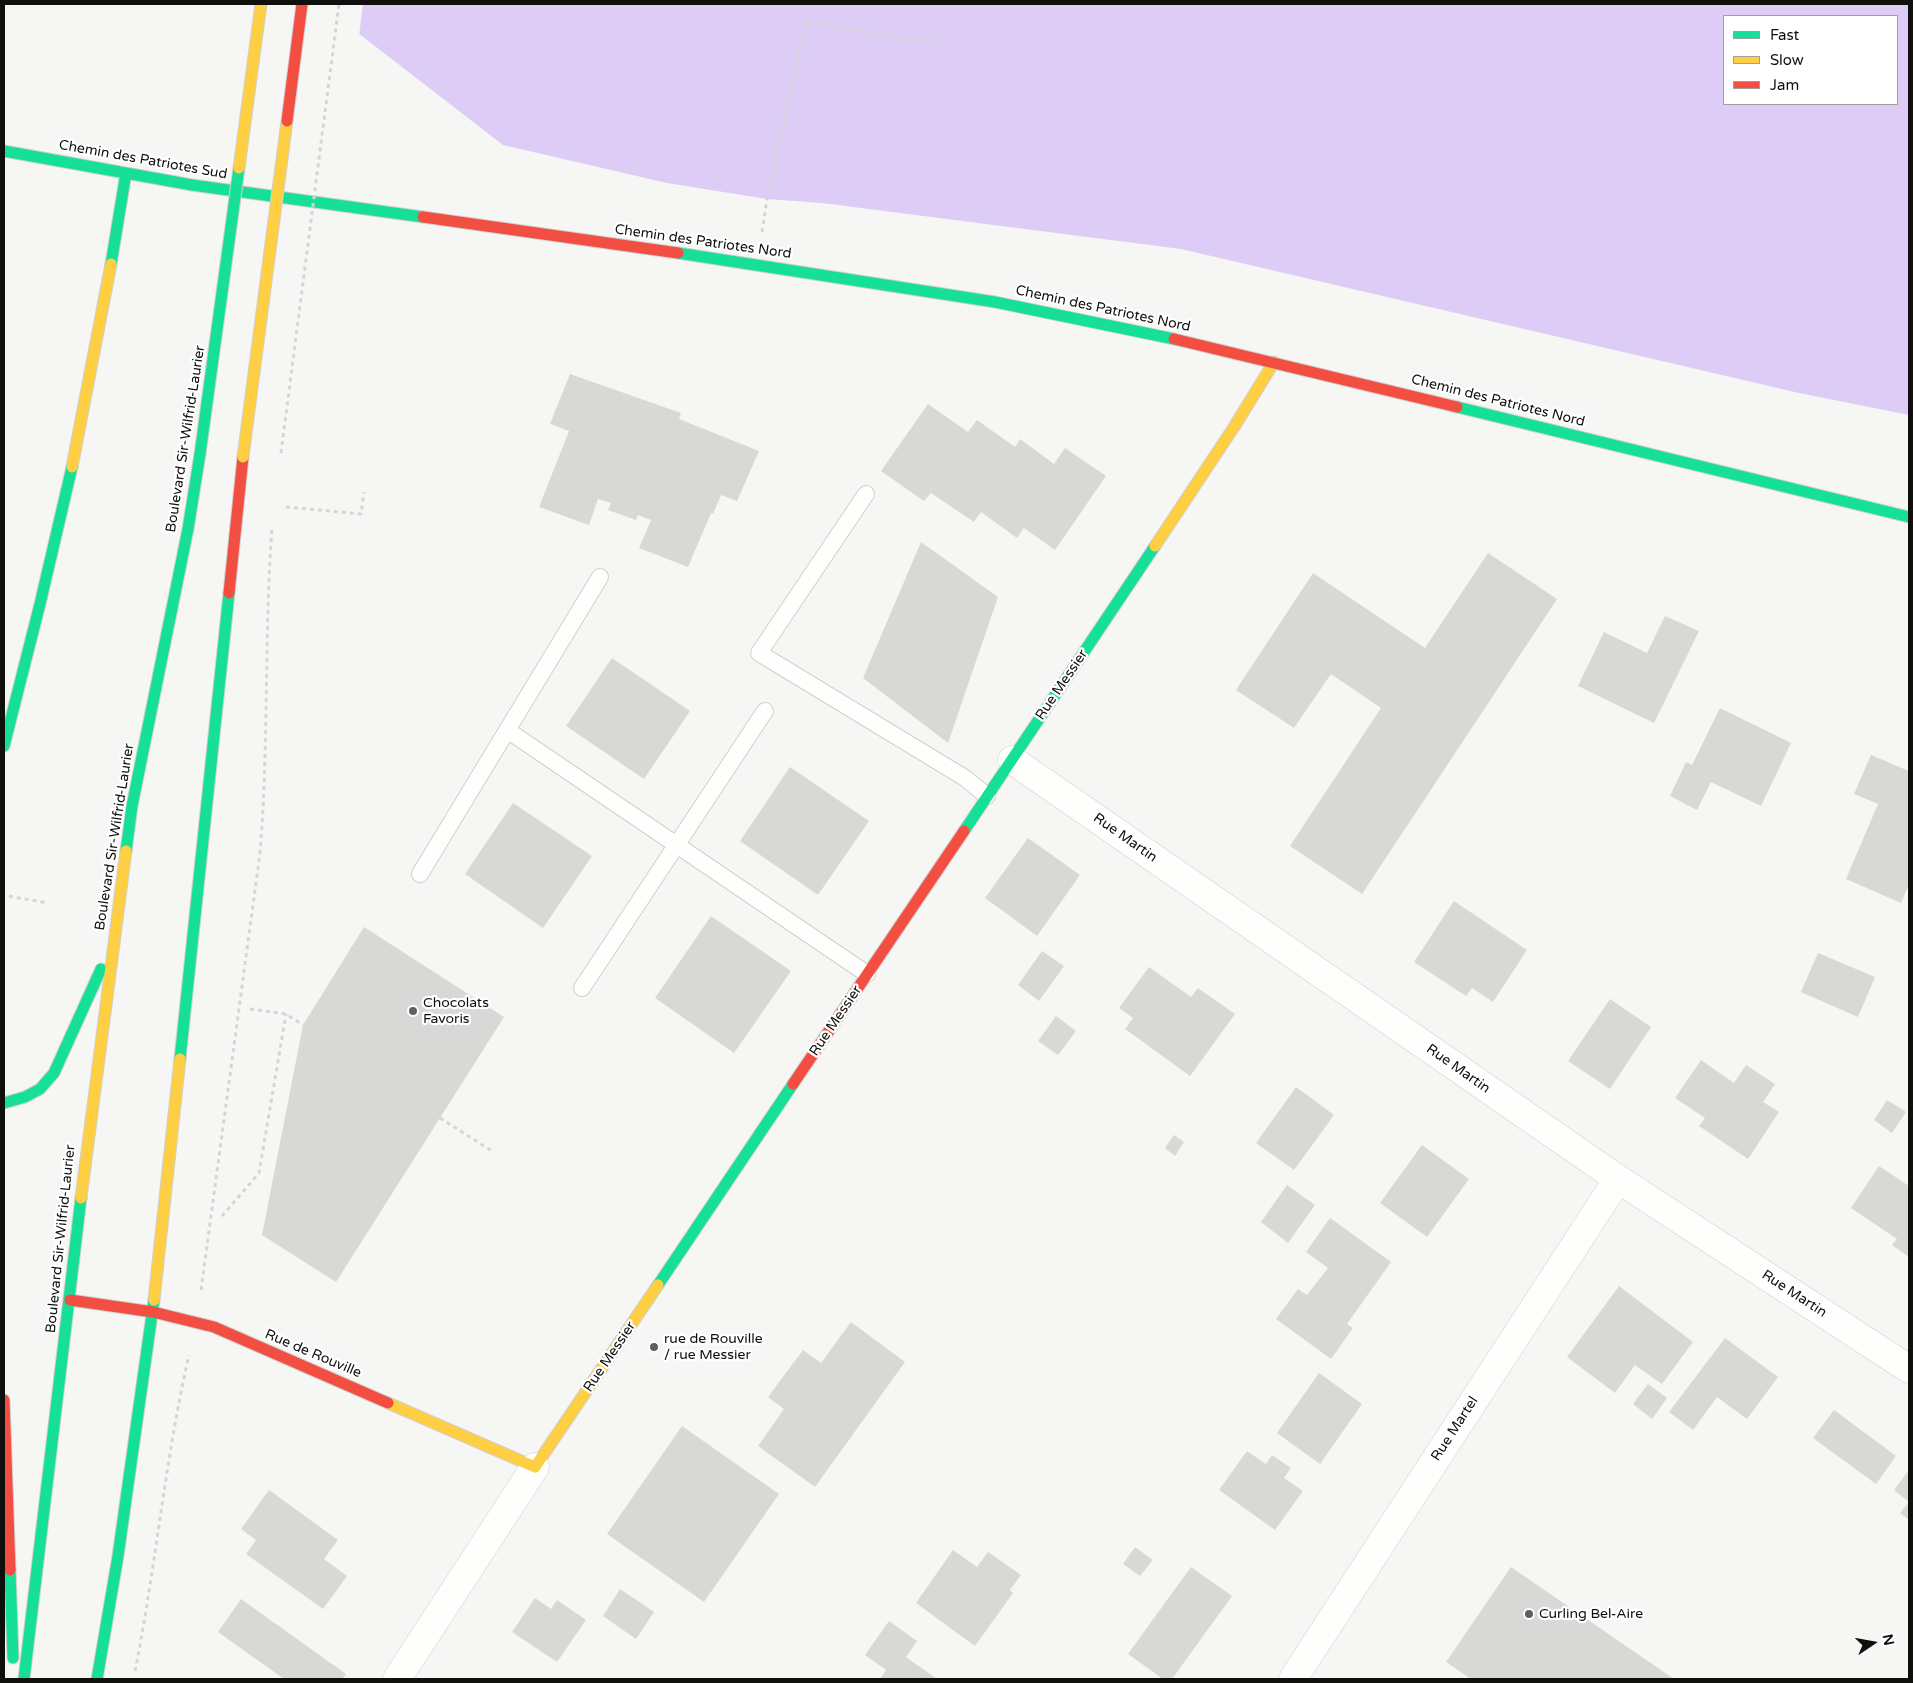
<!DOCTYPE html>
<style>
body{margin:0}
#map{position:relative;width:1913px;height:1683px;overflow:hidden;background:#f6f7f4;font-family:"Varela Round",sans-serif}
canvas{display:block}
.frame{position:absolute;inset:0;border:5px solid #0f0f0e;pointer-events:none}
.legend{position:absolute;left:1723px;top:15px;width:175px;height:90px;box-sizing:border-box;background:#fff;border:1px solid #9f9f9f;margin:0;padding:6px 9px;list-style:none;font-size:15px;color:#0f0f0e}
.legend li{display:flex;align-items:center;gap:10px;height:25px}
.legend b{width:25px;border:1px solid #9f9f9f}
.north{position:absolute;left:1848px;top:1618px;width:50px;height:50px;-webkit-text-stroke:4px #fff;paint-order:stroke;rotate:78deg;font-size:14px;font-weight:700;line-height:20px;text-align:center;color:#0f0f0e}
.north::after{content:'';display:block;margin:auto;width:18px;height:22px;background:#0f0f0e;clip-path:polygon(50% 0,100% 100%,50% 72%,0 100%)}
</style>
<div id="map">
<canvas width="1913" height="1683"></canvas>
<div class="frame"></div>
<ul class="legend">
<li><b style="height:6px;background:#16e098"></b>Fast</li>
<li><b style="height:6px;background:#ffcf43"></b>Slow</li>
<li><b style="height:6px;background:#f24e42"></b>Jam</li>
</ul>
<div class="north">N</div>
</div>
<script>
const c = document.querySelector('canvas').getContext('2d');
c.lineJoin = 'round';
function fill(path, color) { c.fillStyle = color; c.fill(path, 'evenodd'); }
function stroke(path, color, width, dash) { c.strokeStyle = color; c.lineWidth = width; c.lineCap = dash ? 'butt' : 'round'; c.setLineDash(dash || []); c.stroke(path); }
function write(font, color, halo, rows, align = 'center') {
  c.font = font + ' "Varela Round",sans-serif'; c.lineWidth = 4.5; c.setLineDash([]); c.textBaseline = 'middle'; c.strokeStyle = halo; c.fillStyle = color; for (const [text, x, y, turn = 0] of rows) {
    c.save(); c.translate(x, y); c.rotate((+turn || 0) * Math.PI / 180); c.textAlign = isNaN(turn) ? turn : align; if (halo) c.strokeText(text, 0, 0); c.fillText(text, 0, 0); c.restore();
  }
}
fill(new Path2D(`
 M257,4H1909V415L1799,393L1181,249L822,203L767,199L667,183L503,145L358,33ZM1724,16H1897V104H1724Z`), '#ddccf5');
fill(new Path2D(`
 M255,4H363L359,36L256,6Z`), '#f6f7f4');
fill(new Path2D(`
 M570,374L681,413L679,419L759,451L737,501L721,495L713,514L711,513L688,567L639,548L651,520L638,515L636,520L608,510L611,503L598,499L589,525L539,507L569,431L550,424Z
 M928,404L968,432L977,420L1015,447L1020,439L1054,464L1065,448L1106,476L1055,550L1024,528L1017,538L981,512L974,522L931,493L924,501L881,471Z
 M921,542L998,597L948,743L863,678Z
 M1488,553L1557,599L1362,894L1290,846L1381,708L1331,674L1294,728L1236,690L1313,573L1425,648Z
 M1665,616L1699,631L1654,723L1578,686L1604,632L1647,653Z
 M612,658L690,711L644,779L566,726Z
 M1720,708L1791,743L1761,806L1711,782L1697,810L1670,796L1686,762L1692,765Z
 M1871,755L1909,771V884L1901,903L1846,879L1878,804L1854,794Z
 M790,767L869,821L818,895L740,841Z
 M513,803L592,856L543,928L465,874Z
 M1028,838L1080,875L1037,936L985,898Z
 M1454,901L1527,950L1493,1002L1472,988L1466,996L1414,962Z
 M711,916L791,971L734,1053L655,998Z
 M364,927L504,1017L336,1282L262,1235L303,1025Z
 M1042,951L1064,966L1039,1001L1018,985Z
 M1818,953L1875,977L1858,1017L1801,992Z
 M1149,967L1191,997L1198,988L1235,1014L1190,1076L1125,1029L1133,1018L1119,1008Z
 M1610,999L1651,1027L1610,1089L1568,1061Z
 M1056,1016L1076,1031L1058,1055L1038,1041Z
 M1701,1060L1734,1083L1746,1065L1775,1084L1763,1102L1779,1112L1748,1159L1699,1126L1705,1118L1675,1098Z
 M1296,1087L1334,1115L1294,1170L1256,1143Z
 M1887,1100L1906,1112L1892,1133L1874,1120Z
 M1174,1135L1184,1142L1175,1156L1165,1148Z
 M1422,1145L1469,1179L1427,1237L1380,1203Z
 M1879,1166L1909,1186V1257L1892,1245L1897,1239L1851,1208Z
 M1287,1185L1315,1205L1288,1243L1261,1222Z
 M1330,1218L1391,1262L1347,1324L1353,1328L1331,1359L1276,1319L1298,1289L1307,1295L1328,1268L1306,1252Z
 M1619,1286L1693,1342L1662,1384L1635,1365L1615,1393L1567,1357Z
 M851,1322L905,1362L815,1487L758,1446L784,1409L768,1397L803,1350L821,1363Z
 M1725,1338L1778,1377L1747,1419L1717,1397L1693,1430L1669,1412Z
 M1319,1373L1362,1404L1320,1464L1277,1433Z
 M1648,1384L1667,1398L1652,1419L1633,1404Z
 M1834,1410L1896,1456L1876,1484L1813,1438Z
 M682,1426L779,1494L704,1602L607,1534Z
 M1247,1451L1266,1464L1272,1455L1291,1468L1284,1478L1303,1491L1275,1530L1219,1490Z
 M1909,1470V1520L1900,1513L1909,1502L1894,1490Z
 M269,1490L338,1540L324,1559L347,1576L323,1609L246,1554L256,1540L241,1529Z
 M1135,1547L1153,1560L1140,1576L1123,1564Z
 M953,1550L977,1567L988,1552L1021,1575L1010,1590L1013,1593L975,1646L916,1603Z
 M1191,1567L1232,1596L1172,1679H1163L1128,1654Z
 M1511,1567L1674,1679H1471L1446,1662Z
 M620,1589L654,1612L636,1639L603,1616Z
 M535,1598L551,1609L557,1600L586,1620L557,1662L512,1632Z
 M241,1599L346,1674L342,1679H284L218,1632Z
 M889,1621L917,1641L906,1657L937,1679H880L886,1670L865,1655Z`), '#d8d8d6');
const lane = new Path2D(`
 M866,494L759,653L965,778L987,796
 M507,730L867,974
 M420,874L600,577
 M582,988L765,711`);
const street = new Path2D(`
 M1012,760L1618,1179L1909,1369
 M397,1679L535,1467
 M1293,1679L1618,1179`);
const fast = new Path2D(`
 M4,151L192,185L423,217
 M678,253L995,302L1174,339
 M111,264L126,173
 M1457,407L1909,517
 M4,746L40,604L72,467
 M964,831L1155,546
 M126,851L132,806L188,529L200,454
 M180,1059L229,593
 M4,1103L25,1097L40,1089L54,1073L101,969
 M658,1285L793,1084
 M10,1570L13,1658
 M24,1679L81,1198
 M97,1679L118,1556L154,1300`);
const slow = new Path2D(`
 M72,467L111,264
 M1155,546L1234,427L1274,362
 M81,1198L126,851
 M154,1300L180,1059
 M388,1403L535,1467L658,1285`);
const jam = new Path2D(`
 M423,217L678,253
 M1174,339L1457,407
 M229,593L243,457
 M793,1084L964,831
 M70,1300L153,1312L214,1327L388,1403
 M4,1400L10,1570`);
stroke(lane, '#d0d1cf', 18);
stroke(street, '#d0d1cf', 29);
stroke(fast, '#d0d1cf', 13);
stroke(slow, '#d0d1cf', 13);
stroke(jam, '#d0d1cf', 13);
stroke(new Path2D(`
 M762,232L767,199L806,21L937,43
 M286,507L361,514L364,492
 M9,896L47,903
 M250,1009L286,1014L303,1025
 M440,1118L492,1151
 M222,1216L259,1173L286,1014
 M201,1290L260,853C269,745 264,636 272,528
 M135,1671C156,1566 165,1459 189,1355`), '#d5d5d4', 3, [4, 4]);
stroke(lane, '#fefefd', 16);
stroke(street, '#fefefd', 28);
stroke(fast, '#16e098', 11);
stroke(slow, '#ffcf43', 11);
stroke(jam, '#f24e42', 11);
const fastBridge = new Path2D(`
 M200,454L239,168`);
const slowBridge = new Path2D(`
 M239,168L261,4
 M243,457L287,121`);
const jamBridge = new Path2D(`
 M287,121L302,4`);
stroke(fastBridge, '#d0d1cf', 13, []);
stroke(slowBridge, '#d0d1cf', 13, []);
stroke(jamBridge, '#d0d1cf', 13, []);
stroke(new Path2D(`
 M281,453L339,4`), '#d5d5d4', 3, [4, 4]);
stroke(fastBridge, '#16e098', 11);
stroke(slowBridge, '#ffcf43', 11);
stroke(jamBridge, '#f24e42', 11);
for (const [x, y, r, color] of [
 [413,1011,5,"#60605e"],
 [654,1347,5,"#60605e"],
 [1529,1614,5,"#60605e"]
]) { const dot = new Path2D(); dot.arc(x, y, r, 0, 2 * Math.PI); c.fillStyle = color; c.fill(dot); stroke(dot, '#fff', 2); }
write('14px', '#0f0f0e', '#fff', [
 ["Chemin des Patriotes Sud",143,160,10],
 ["Chemin des Patriotes Nord",703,242,8],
 ["Chemin des Patriotes Nord",1103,309,12],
 ["Chemin des Patriotes Nord",1498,401,14],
 ["Boulevard Sir-Wilfrid-Laurier",186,439,-81],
 ["Rue Messier",1062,685,-56],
 ["Boulevard Sir-Wilfrid-Laurier",115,837,-81],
 ["Rue Martin",1125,838,35],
 ["Rue Messier",836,1021,-56],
 ["Rue Martin",1458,1069,35],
 ["Boulevard Sir-Wilfrid-Laurier",61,1239,-84],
 ["Rue Martin",1794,1294,33],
 ["Rue de Rouville",313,1354,23],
 ["Rue Messier",610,1357,-56],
 ["Rue Martel",1455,1429,-57]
]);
write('14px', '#0f0f0e', '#fff', [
 ["Chocolats",423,1003],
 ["Favoris",423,1019],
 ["rue de Rouville",664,1339],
 ["/ rue Messier",664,1355],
 ["Curling Bel-Aire",1539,1614]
], 'left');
</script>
